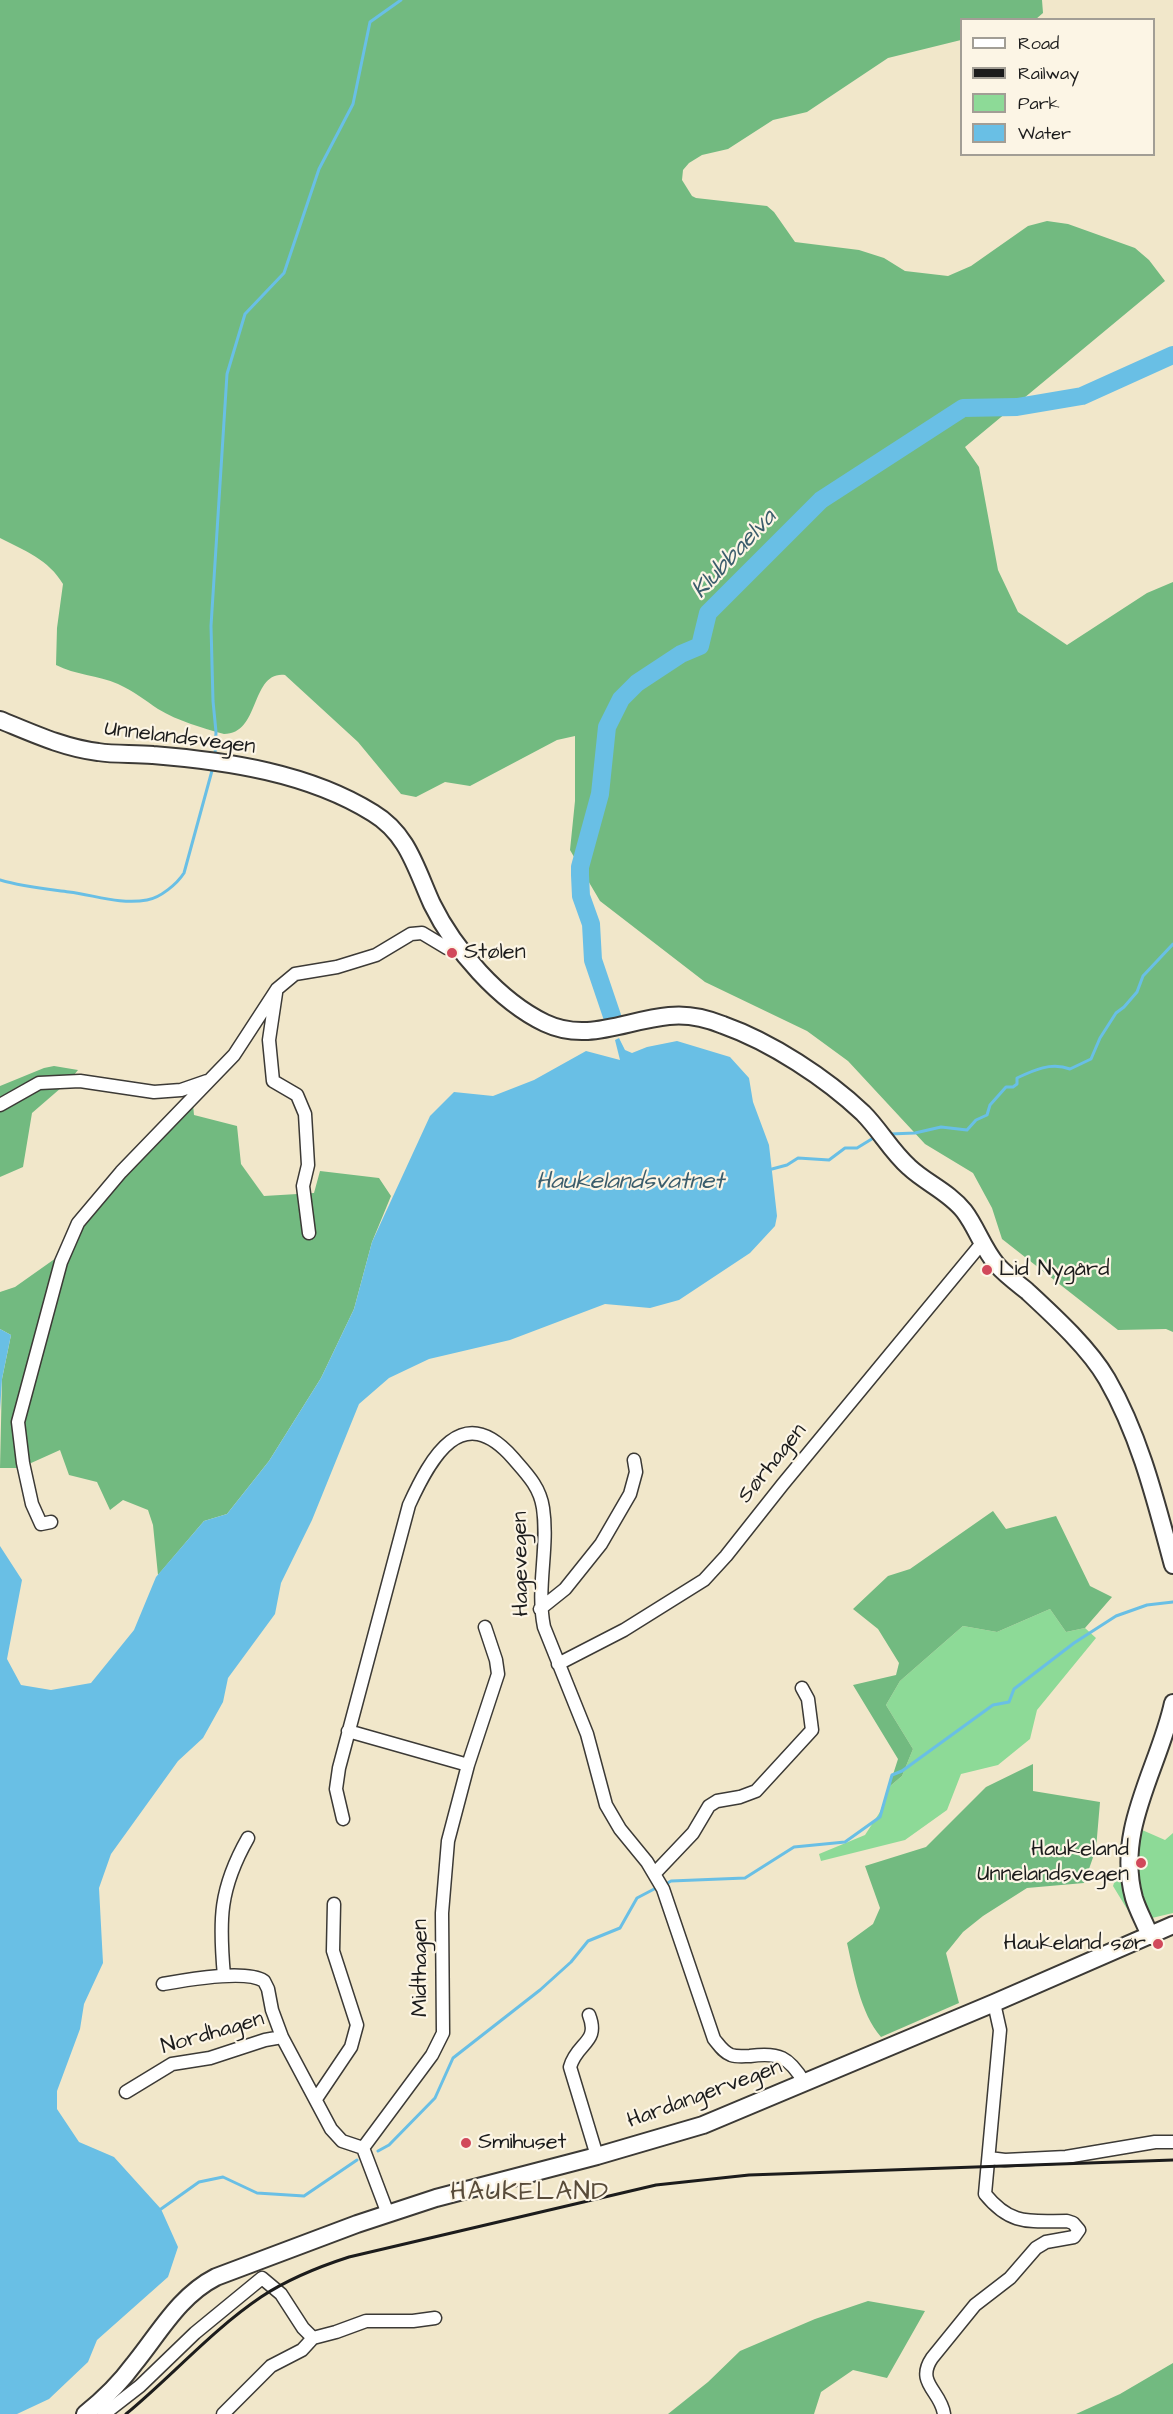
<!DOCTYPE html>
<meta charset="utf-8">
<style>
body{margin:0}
#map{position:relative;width:1173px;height:2414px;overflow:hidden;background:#f1e7ca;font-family:"Architects Daughter",sans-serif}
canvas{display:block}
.legend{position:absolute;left:960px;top:18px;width:195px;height:138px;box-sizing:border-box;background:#fcf5e5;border:2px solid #a29e95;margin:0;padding:8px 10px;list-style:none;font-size:18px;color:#1c1c1c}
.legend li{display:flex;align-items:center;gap:12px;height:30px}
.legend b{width:30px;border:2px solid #a29e95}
</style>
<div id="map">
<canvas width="1173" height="2414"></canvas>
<ul class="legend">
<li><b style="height:8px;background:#fff"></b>Road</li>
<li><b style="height:8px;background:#1c1c1c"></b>Railway</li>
<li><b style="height:16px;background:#8dda97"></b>Park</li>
<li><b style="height:16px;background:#69bfe5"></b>Water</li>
</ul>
</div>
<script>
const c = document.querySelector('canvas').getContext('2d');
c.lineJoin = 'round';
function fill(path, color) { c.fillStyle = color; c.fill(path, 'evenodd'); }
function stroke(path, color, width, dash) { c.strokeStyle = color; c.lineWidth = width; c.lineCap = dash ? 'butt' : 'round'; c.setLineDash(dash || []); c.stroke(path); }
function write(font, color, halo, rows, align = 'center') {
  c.font = font + ' "Architects Daughter",sans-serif'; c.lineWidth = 4.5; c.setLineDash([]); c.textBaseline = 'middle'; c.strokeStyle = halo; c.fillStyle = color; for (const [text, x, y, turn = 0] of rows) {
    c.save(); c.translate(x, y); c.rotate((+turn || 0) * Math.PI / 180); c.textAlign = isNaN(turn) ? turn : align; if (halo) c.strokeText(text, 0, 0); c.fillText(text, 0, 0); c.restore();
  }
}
fill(new Path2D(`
 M1050,1609L1066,1632L1085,1628L1096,1638L1037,1710L1030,1739L998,1765L961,1774L947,1810L905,1840L821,1861L819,1854L865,1835L880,1812L889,1787L902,1776L913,1749L886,1705L900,1681L963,1626L997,1632Z
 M1133,1826L1165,1840L1173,1833V1913L1135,1922L1113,1886Z`), '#8dda97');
fill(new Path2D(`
 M0,0H1042L1043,13L1036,19L962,20L961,40L888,58L807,112L773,120L728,149L702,155L689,163L683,170L682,180L692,196L696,198L767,206L774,212L795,242L859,250L884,258L905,271L948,276L971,266L1028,226L1047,221L1068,224L1135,248L1149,260L1165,281L965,447L979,467L998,570L1018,612L1067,645L1147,593L1173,582V1332L1166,1329L1118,1330L1002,1239L992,1208L973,1173L925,1144L848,1061L807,1031L705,982L600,901L570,850L575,801V736L557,740L470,786L445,782L416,797L401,794L358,742L285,675C250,671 261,734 224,734C202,728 178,721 158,709C145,700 133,691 118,684C98,675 75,675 56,665L57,628L63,584C49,560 24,550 0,538Z
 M54,1066L78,1070L69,1081L32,1113L23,1167L0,1177V1086L44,1068Z
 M192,1094L194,1115L237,1126L241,1164L264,1196L314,1193L320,1171L379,1178L391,1196L372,1242L354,1309L321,1378L269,1461L227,1514L204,1521L158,1575L153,1525L148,1510L123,1500L110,1510L97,1482L69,1475L60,1450L20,1468H0L2,1379L11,1335L0,1329V1292L15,1287L56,1258Z
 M993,1511L1006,1529L1056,1516L1090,1586L1112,1597L1085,1628L1066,1632L1050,1609L997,1632L963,1626L900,1681L886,1705L913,1749L902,1776L889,1787L898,1759L853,1685L896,1675L899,1663L878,1629L853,1609L888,1576L910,1569Z
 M1033,1764V1791L1100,1802L1096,1849L1084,1883L1027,1888L983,1916L963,1932L946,1953L959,2003L881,2037C860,2013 854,1973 847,1943L873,1924L880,1908L865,1866L926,1847L986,1787Z
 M868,2301L925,2311L887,2378L853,2370L821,2392L814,2414H668L708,2382L740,2351L815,2319Z
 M1173,2363V2414H1076L1120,2394Z`), '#72ba80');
fill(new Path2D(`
 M619,1038L625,1050L632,1053L647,1047L677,1041L730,1057L749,1078L753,1102L769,1145L777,1216L775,1226L750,1253L679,1300L650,1308L605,1304L510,1340L429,1359L389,1378L359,1404L312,1520L281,1583L275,1614L228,1678L223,1702L203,1738L178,1761L111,1854L99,1888L103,1963L84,2004L80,2029L57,2091V2109L79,2142L114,2157L161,2209L178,2247L168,2277L97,2340L88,2362L49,2399L17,2414H0V1546L22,1580L7,1659L21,1685L51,1690L91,1683L134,1630L156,1577L204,1521L227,1514L269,1461L321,1378L354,1309L372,1242L430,1116L454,1092L493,1096L534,1080L586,1051L620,1060L615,1040Z
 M0,1329L11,1335L2,1379L0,1411Z`), '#69bfe5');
stroke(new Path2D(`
 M215,755L216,732L213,701L211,626L227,374L245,314L284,273L319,169L353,104L370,22L401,0
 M0,880C23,887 46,889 69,892C94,895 121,905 147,900C160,898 177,884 184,873L213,767
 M890,1134L915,1133L941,1127L967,1130L976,1120L987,1115L990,1105L1006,1087H1013L1017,1084V1078C1034,1070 1051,1062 1070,1069L1091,1059L1100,1038L1116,1013L1124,1007L1137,992L1143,976L1173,944
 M772,1169L787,1165L798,1158L829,1160L845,1148H857L875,1137
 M664,1885L671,1881L745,1878L794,1847L845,1842L880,1817L892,1775L902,1771L993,1705L1009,1702L1014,1689L1074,1643L1116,1616L1147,1605L1173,1602
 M378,2151L389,2145L435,2098L453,2058L540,1990L571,1962L588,1941L620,1928L637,1898L658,1887
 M161,2209L199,2182L223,2177L257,2193L304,2196L357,2160`), '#69bfe5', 3);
stroke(new Path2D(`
 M614,1022L593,960L591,924L581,896L580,875V867L600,794L607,727L621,699L637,683L681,654L700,646L708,613L821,500L963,408L1017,407L1082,396L1173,355`), '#69bfe5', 18);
const minor = new Path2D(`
 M276,993L269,1040L273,1081L297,1095L305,1114L308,1165L303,1186L309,1233
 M0,1105L39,1083L80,1081L154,1092L181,1090L207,1081
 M51,1522L41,1524L32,1504L23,1463L18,1422L61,1262L78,1223L121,1172L234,1055L277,989L295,974L337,967L376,955L411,934L422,933L447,948L457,945
 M540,1609L565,1589L601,1544L630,1494L636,1472L634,1460
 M558,1664L624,1630L704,1580L726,1556L783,1484L982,1243
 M348,1731L468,1765
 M343,1819L336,1789L339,1768L409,1505C431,1457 462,1400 513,1458C527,1474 540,1487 543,1508C549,1548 536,1588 544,1627L587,1734L606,1805L620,1829L647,1862L663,1889L714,2039C719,2045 723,2052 731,2055C737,2057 744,2056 750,2056C779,2052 789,2057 804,2082
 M655,1873L693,1833L709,1806L717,1801L740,1797L756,1791L812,1730L808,1699L802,1688
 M224,1976C219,1920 219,1889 248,1838
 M163,1984C186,1980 245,1969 264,1981L268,1989L272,2010L282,2037L331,2129L342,2141L363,2148L388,2214
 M589,2015C600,2043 577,2042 570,2067L597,2156
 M126,2092L172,2064L210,2058L265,2040L282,2037
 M316,2099L351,2047L357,2025L333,1951L334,1904
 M363,2148L432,2055L443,2033L442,1913L448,1841L468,1765L498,1674L496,1660L485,1627
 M989,2158L1005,2160L1066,2157L1155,2142H1173
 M104,2414L140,2386L195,2333L262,2278L281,2294L303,2328L313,2338L336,2332L366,2321H413L435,2318
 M223,2414L271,2366L302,2350L313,2338
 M944,2414C941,2391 915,2383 932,2358L975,2305L1010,2278L1036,2248L1046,2242L1074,2237L1079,2230L1073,2223L1067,2221C1029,2221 1011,2226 985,2194L1000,2030L994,2003`);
const major = new Path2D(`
 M0,720C32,733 64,748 98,752C116,755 135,753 153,755C227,761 309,773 373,813C408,834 416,869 432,904C454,949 499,1001 545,1023C587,1043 626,1020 669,1016C687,1014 706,1018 723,1025C771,1042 826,1078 863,1113C880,1130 891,1151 909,1167C926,1183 949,1192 964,1211C977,1228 983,1249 997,1265C1006,1275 1017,1283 1027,1291C1054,1316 1089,1348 1107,1379C1140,1436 1156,1502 1173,1565
 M1150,1936C1145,1923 1138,1911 1134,1898C1115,1829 1159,1768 1173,1703
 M85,2414C104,2399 120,2383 134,2364C160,2332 179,2296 216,2277L357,2224L436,2198L597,2156L703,2125L994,2003L1173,1925`);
stroke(minor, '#3c3a36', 15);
stroke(major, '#3c3a36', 20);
stroke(minor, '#fff', 12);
stroke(major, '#fff', 16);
stroke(new Path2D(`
 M126,2414C172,2376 212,2330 261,2297C288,2279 318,2267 349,2257L656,2185L749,2175L1173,2160`), '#1c1c1c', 3);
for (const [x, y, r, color] of [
 [452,953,6,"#d1495b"],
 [987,1270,6,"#d1495b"],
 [1141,1863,6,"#d1495b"],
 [1158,1944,6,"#d1495b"],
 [466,2143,6,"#d1495b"]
]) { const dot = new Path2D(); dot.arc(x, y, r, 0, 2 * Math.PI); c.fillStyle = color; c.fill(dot); stroke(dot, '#fcf5e5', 2); }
write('22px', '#1c1c1c', '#fcf5e5', [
 ["Unnelandsvegen",180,739,7],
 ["Sørhagen",773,1464,-51],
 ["Hagevegen",522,1564,-91],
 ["Midthagen",421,1968,-90],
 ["Nordhagen",213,2034,-16],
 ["Hardangervegen",705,2095,-20]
]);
write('22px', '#1c1c1c', '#fcf5e5', [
 ["Stølen",464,953],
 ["Lid Nygård",999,1270],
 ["Haukeland",1129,1850,"right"],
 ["Unnelandsvegen",1129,1875,"right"],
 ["Haukeland sør",1146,1944,"right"],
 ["Smihuset",478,2143]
], 'left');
write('italic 24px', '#3b5d6c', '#fcf5e5', [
 ["Klubbaelva",735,555,-47],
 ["Haukelandsvatnet",630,1183]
]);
c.letterSpacing = '1.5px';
write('26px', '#594c3a', '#fcf5e5', [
 ["HAUKELAND",530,2194]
]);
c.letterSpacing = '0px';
</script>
